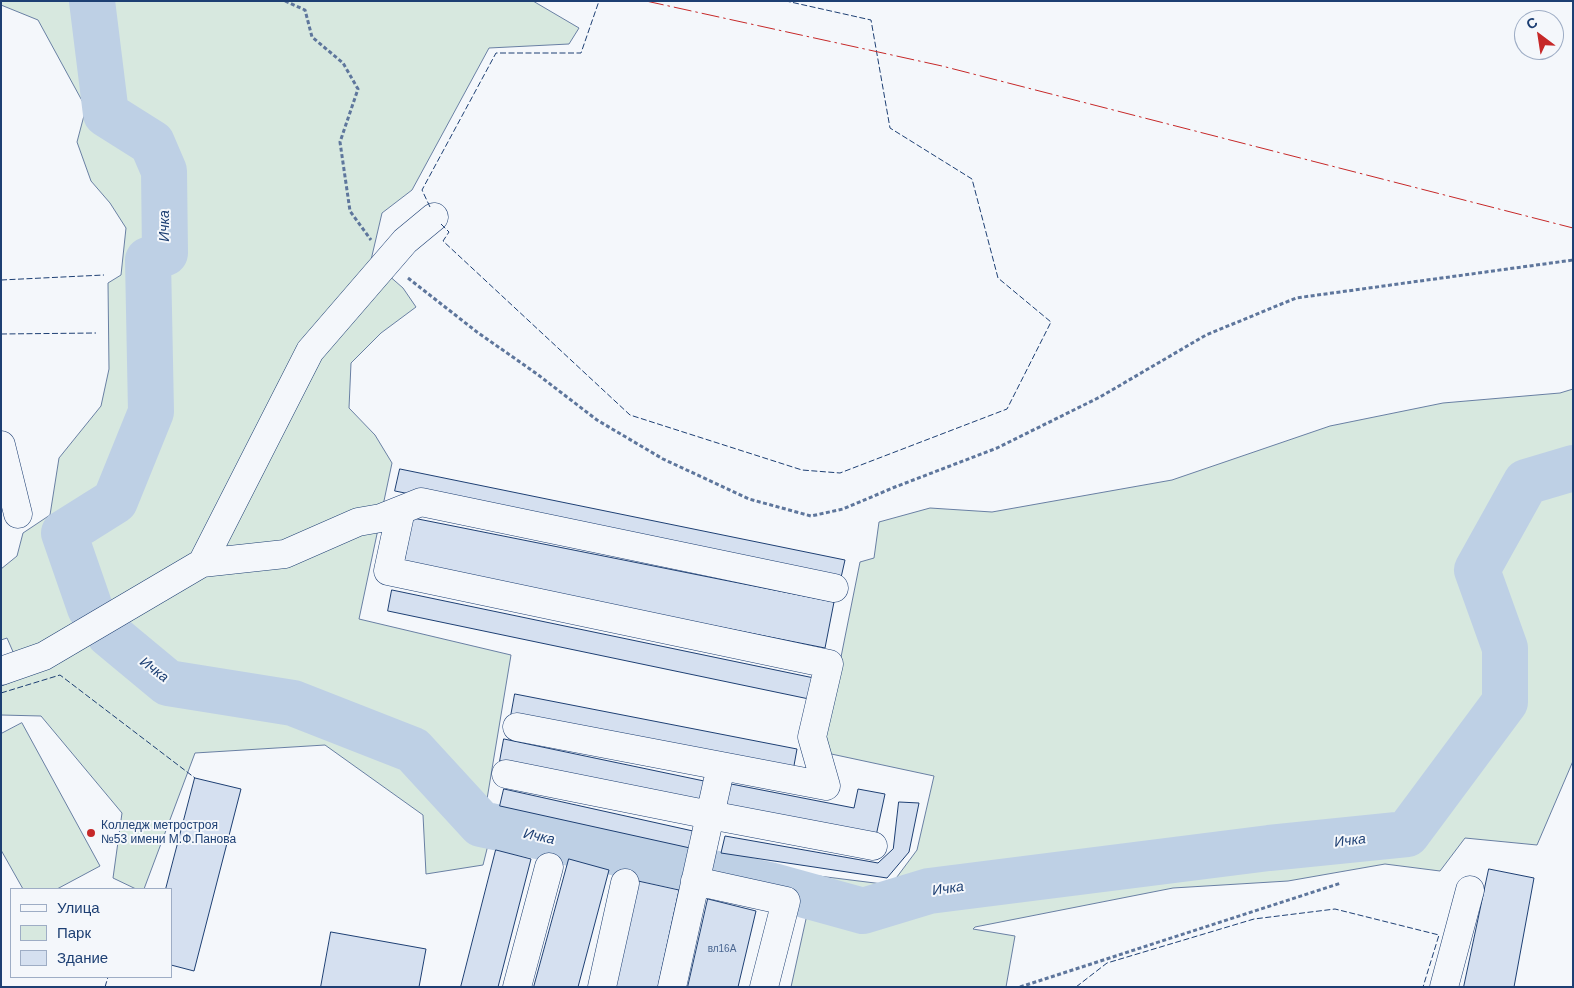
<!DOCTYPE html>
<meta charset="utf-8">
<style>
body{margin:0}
#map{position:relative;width:1574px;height:988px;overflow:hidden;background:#f4f7fb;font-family:Arial,sans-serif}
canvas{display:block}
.frame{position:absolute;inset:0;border:2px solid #1d3f73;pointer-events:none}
.legend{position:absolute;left:10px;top:888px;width:162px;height:90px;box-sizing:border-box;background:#f4f7fb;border:1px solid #9eadc5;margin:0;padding:6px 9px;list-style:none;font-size:15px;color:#1d3f73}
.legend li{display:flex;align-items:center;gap:10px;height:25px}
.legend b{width:25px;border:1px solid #9eadc5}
.north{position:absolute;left:1514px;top:10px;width:50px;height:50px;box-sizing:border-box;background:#f4f7fb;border:1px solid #9eadc5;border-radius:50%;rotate:329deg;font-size:14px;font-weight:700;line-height:20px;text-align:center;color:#1d3f73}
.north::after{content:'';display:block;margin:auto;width:18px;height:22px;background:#c62828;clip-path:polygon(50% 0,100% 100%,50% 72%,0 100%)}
</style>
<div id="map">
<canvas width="1574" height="988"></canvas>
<div class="frame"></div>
<ul class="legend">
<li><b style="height:6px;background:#f4f7fb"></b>Улица</li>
<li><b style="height:14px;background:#d7e8df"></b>Парк</li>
<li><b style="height:14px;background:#d5e0f0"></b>Здание</li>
</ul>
<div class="north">С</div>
</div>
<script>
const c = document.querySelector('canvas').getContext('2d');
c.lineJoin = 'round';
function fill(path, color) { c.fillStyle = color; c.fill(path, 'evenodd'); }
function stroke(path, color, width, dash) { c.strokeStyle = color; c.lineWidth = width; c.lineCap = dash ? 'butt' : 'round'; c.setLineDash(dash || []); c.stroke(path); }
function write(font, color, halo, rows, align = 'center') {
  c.font = font + ' Arial,sans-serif'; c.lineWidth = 4; c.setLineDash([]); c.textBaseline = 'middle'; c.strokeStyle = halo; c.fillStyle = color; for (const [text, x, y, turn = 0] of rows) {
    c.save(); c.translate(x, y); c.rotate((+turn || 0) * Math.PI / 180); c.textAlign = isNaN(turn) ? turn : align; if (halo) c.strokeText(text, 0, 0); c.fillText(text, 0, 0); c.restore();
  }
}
const green = new Path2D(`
 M1,1H533L579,28L569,44L489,48L412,190L382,213L371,260L403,288L416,307L381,333L351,363L349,408L375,435L392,463L359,619L511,655L485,811L730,865L891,885L917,850L934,776L822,752L860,562L874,558L879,522L930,508L992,512L1172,480L1330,426L1443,403L1560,393L1573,389V761L1537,845L1465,838L1440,871L1385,864L1288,881L1173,888L975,927L973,929L1015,936L1006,987H791L810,901L492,829L483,865L426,874L423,815L325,745L195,753L144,889H136L113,878L122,813L41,716L1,715V686L24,677L7,638L1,640V569L17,556L23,533L50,515L59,458L101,406L109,369L108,283L121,275L126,228L110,203L91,181L77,142L86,108L38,20L1,5Z
 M22,723L100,866L57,889H23L1,850V734Z`);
fill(green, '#d7e8df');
stroke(green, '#687fa3', 1);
stroke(new Path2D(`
 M90,608L64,533L115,501L151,412L148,260L165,253L164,171L152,143L106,114L92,1
 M109,634L168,683L293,703L413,750L481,824L769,885L863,911L929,891L1269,848L1407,834L1505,702V648L1477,570L1526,482L1573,468`), '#bed0e5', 46);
const building = new Path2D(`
 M400,469L845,560L840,582L395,491Z
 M413,518L834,602L825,648L404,564Z
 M392,590L814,678L809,699L388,611Z
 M515,694L797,749L793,771L511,716Z
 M504,739L704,781L699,803L500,761Z
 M195,778L241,789L194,971L171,965V889H166Z
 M726,783L854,808L858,789L885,794L876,836L722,806Z
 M504,789L693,831L690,848L500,806Z
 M899,802L919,803L909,852L887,878L721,853L725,836L878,863L893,849Z
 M496,850L531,859L498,987H461Z
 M569,859L609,870L578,987H534Z
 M1489,869L1534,878L1514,987H1464Z
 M638,881L679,890L658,987H615Z
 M708,899L756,911L738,987H688Z
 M331,932L426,949L419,987H321Z`);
fill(building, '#d5e0f0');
stroke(building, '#1d3f73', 1);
const minor = new Path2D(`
 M1,445L18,514
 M401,510L388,571L829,664L812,737L826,786L517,727
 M202,563L285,554L358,522L381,518L421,502L834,588
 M1,671L44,656L202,563L310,351L405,241L434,217
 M506,774L710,815L873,846
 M695,881L786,901L764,987
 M517,987L549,867
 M602,987L625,883
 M672,987L721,766
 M1444,987L1470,890`);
stroke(minor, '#1d3f73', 29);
stroke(new Path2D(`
 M285,1L305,10L312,37L343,63L358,89L340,142L350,211L371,240
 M408,278L477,332L537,374L597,420L663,459L749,499L811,516L843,509L895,487L997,448L1100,397L1206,335L1296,298L1573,260
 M1020,987L1341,883`), '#5e769c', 3, [4, 2.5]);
stroke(minor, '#f4f7fb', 28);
stroke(new Path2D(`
 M430,207L422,190L496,53H581L599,1
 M441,224L449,232L443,241L630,415L802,470L840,473L1007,409L1051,322L998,278L972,179L890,128L871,20L786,1
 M1,280L104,275
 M1,334L96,333
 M1,693L60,675L195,778
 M105,987L108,977
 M1076,987L1107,963L1254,919L1335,909L1439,935L1423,987`), '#1d3f73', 1, [6, 2.5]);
stroke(new Path2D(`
 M646,1L942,66L1573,228`), '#c62828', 1, [18, 4, 2.5, 4]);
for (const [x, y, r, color] of [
 [91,833,5,"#c62828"]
]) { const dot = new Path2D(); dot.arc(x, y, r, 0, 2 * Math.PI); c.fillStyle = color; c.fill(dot); stroke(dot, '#f4f7fb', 2); }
write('10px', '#4b6792', null, [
 ["вл16А",722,949]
]);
write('12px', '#1d3f73', '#f4f7fb', [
 ["Колледж метростроя",101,826],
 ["№53 имени М.Ф.Панова",101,840]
], 'left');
write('italic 14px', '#1d3f73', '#f4f7fb', [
 ["Ичка",165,226,-90],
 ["Ичка",154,670,37],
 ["Ичка",539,837,12],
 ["Ичка",1350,841,-7],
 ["Ичка",948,889,-8]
]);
</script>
